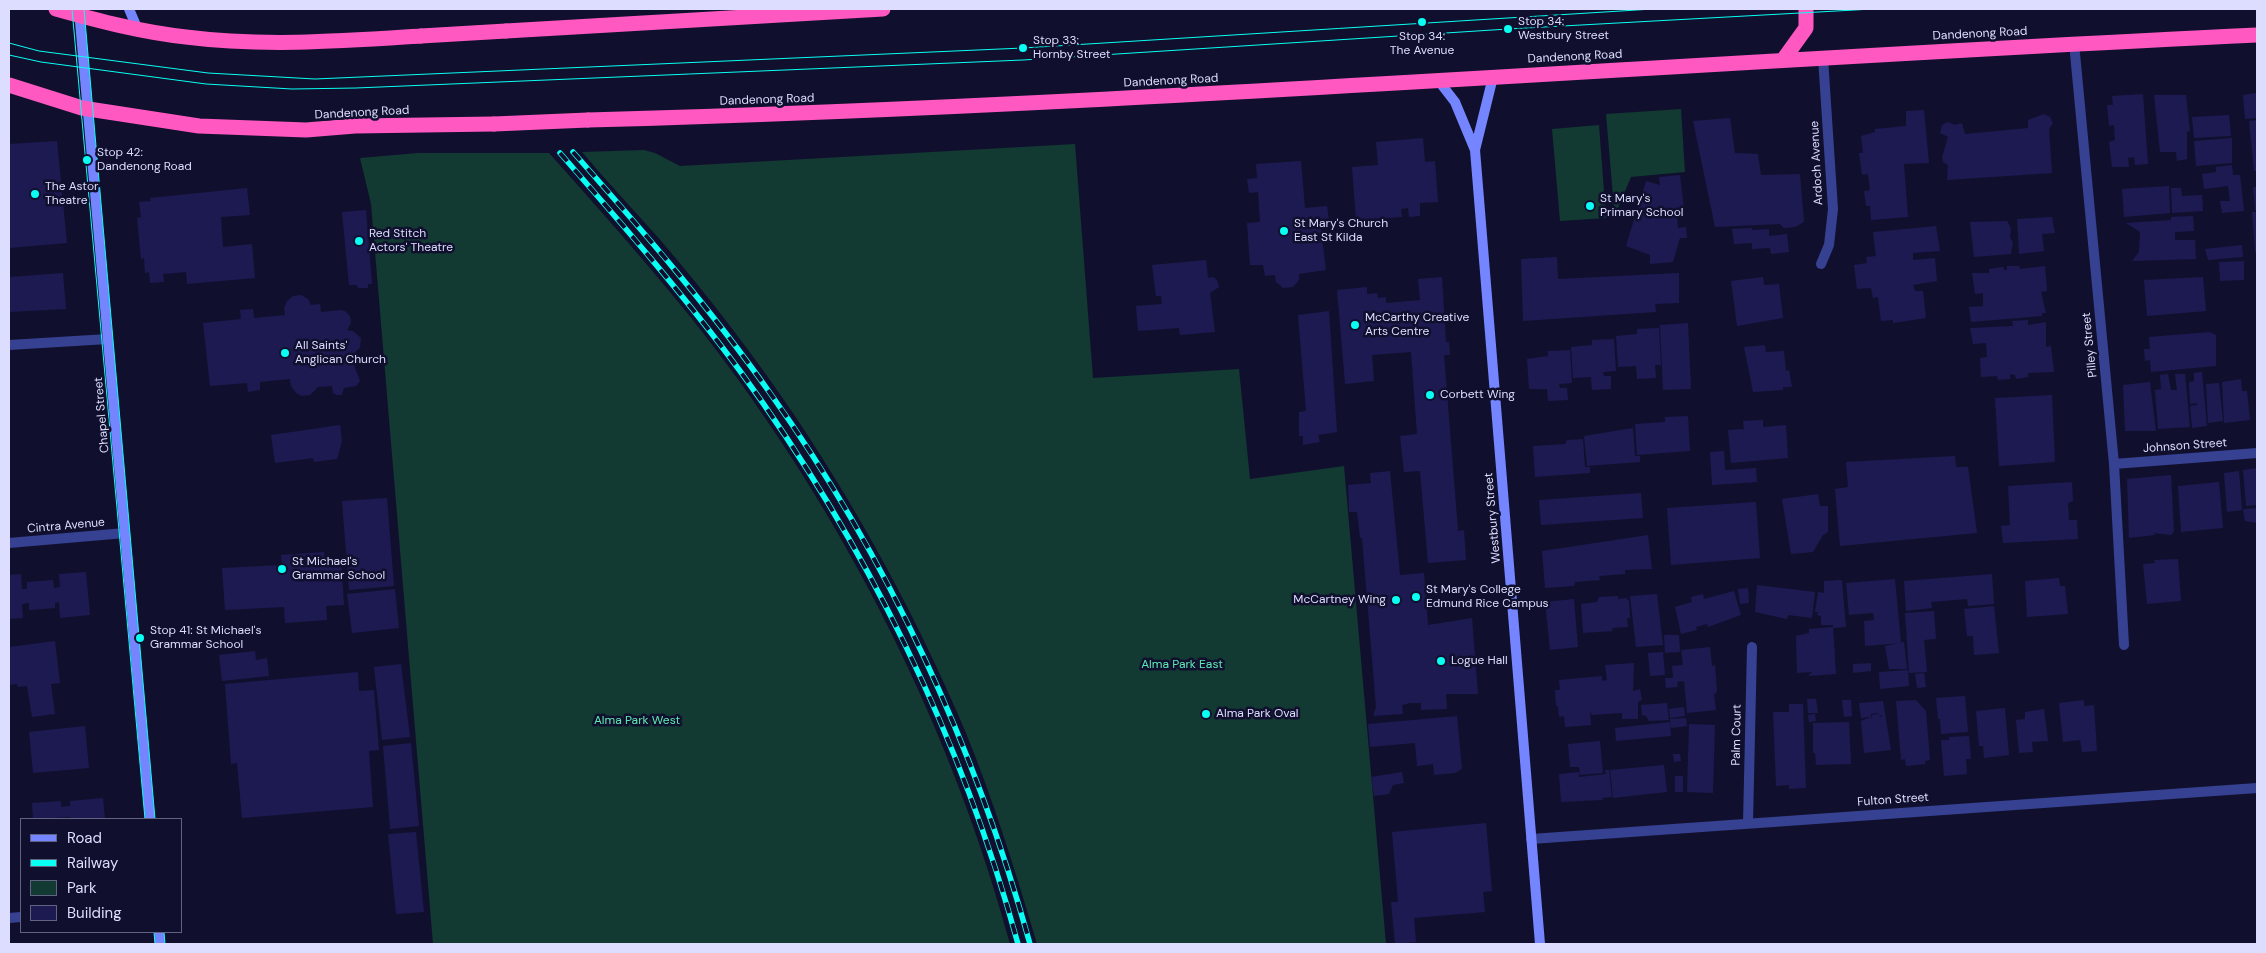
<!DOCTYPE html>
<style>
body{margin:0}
#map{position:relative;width:2266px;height:953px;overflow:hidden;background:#10102e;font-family:"DM Sans",sans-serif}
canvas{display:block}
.frame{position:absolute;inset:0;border:10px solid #dddeff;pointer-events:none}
.legend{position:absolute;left:20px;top:818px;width:162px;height:115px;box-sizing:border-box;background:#10102e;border:1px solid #626282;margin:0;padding:6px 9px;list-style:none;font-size:15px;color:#dddeff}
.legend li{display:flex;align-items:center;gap:10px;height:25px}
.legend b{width:25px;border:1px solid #626282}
</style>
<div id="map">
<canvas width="2266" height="953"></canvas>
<div class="frame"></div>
<ul class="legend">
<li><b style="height:6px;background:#7485ff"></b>Road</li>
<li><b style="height:6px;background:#09fff3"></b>Railway</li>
<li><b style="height:14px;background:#123932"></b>Park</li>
<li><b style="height:14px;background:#1d1a51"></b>Building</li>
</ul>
</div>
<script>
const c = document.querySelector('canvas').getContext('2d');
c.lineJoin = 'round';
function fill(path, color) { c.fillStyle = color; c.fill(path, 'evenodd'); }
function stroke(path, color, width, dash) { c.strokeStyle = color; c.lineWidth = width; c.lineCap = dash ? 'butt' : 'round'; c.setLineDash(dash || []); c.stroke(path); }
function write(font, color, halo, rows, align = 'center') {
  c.font = font + ' "DM Sans",sans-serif'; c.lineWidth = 5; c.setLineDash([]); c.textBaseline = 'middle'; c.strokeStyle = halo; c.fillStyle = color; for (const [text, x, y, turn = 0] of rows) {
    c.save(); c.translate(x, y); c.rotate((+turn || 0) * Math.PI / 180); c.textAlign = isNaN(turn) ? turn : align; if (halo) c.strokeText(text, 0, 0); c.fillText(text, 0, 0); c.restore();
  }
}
fill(new Path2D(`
 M1681,109L1685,172L1631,177L1618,208H1614L1606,114Z
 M1599,125L1606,218L1560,221L1552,129Z
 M1075,144L1093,378L1239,369L1250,479L1344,466L1386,944H1037C1016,873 994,802 966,733C920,624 863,518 797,419C756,358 710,298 662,242C636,212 608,183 582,152L644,150L655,153L680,166Z
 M418,153H549C614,226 679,298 737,378C860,548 955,741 1010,944H433L371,204L360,158Z`), '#123932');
fill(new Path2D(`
 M2257,93V118L2245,119L2243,95Z
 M2143,94L2148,164L2135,165L2134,157L2128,158L2129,167H2112L2109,142L2115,140L2114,125L2109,126L2107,105H2113L2112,96Z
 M2154,95H2186L2190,131L2187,132V159L2177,161L2176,152H2160Z
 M1924,110L1929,163L1904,164L1908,217L1871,220L1870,206H1866L1864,191L1870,190L1868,174L1862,175L1859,153H1863L1861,136L1875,132V129L1906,126V111Z
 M2044,114L2050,117L2053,123L2049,129L2052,173L1947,180L1948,165L1943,162L1942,157L1948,137L1940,133L1942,125L1948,122L1955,125L1962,123L1965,134L2028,128V120Z
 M2229,115L2231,136L2194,138L2192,117Z
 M1730,118L1735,153L1758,154L1761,175L1800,174L1804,222L1795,227L1784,228L1780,224L1715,227L1693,121Z
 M2257,120V171H2254L2249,121Z
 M1423,138L1425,162L1435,161L1438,202L1420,203V216L1409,217L1408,208L1401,209L1402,217L1356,220L1352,167L1378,165L1376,142Z
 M2232,138V163L2196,166L2194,141Z
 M57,141L67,243L9,248V144Z
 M1301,161L1305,208L1327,206L1329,220L1320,221L1326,270L1299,274V280L1293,287L1283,288L1276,282L1275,275L1265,276L1263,265H1250L1247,223L1260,222L1258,192L1249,193L1247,179L1257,178L1256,164Z
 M2232,165L2233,175H2240L2244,211L2222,213L2220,201H2230L2228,186L2204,189L2202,174L2216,172V167Z
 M1680,175L1685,217L1677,218L1678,228L1686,227L1687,238H1680L1673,262L1650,264V255L1626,246L1646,181L1660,185L1659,177Z
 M2169,186L2170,213L2124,217L2122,189Z
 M2253,187H2257V210H2255Z
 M247,188L250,215L221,217L223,247L252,244L255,278L187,284L186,272L163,274L164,282L150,283L149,272L145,273L144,258L141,259L137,218L141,217L139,202L151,201L150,198Z
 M2171,188H2181L2182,196L2202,195L2203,211L2172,213Z
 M366,210L372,284H368V288H358L357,285H349L342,212Z
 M2252,212H2257V252H2255Z
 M2193,216L2194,231L2175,232V240H2195L2196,259L2132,261L2139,252L2140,232L2126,223L2171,220V217Z
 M2052,217L2055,233L2042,234L2044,251L2019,254L2017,219Z
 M2007,221L2011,228L2010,237L2013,243L2011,254L1974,257L1970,222Z
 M1936,226L1940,251L1913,253V260L1935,258L1937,281L1913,285L1915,291H1923L1926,318L1893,323V320L1881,321L1878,297L1873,298L1871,288L1857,289L1854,265L1867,263L1866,257L1876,256L1873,232Z
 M1752,228V230L1769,229V236L1787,234L1789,252L1771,254L1770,248L1752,249V243L1734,244L1732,229Z
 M2242,245L2243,257L2208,260L2205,249Z
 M1557,257L1558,279L1679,273V303L1655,304L1656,312L1523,321L1521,259Z
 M1206,260L1208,278L1213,277L1217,280L1219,287L1210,293L1215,332L1180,335L1179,328L1138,331L1136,306L1162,304L1161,296H1156L1152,265Z
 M2244,261V280L2220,281L2219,262Z
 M2007,266H2019L2020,269L2045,266L2047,291L2041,292L2046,313H2042V316L1971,322L1969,307L1983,306V293L1975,294L1972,273H1989V269L2003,267L2004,270H2007Z
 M63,273L66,309L9,312V277Z
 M1442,277L1446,342H1449L1450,355H1444L1458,531L1464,530L1466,560L1428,563L1420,471L1404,472L1400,436L1417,434L1411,352L1372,355L1374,381L1345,384L1337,290L1367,287V294L1377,293L1378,298L1386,297V303L1420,300L1418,279Z
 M1763,277L1764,285L1779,284L1783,318L1737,326L1731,281Z
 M2203,277L2206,311L2147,316L2144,280Z
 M301,295L308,299L311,305L320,304L321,312L340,310L345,311L350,316L351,323L347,330L353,331L361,338L360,348L356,351L358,365H354L360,381L356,386L344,388L342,395H337L333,393L332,386L318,387L310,395L302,396L296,393L291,386L290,379L260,382V390L248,392L247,383L210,386L203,323L241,319L240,310L253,309L254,318L285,315L284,308L287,301L293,296Z
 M1329,311L1337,432L1318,435L1320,442L1303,445V436H1299V412L1306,411L1298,315Z
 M2028,320V325L2046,322V347L2051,346L2054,372L2028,373V377L2016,379L2015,375L2010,374V379L1998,380L1997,376L1981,377L1980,358L1987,357L1986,343L1973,344L1970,328L2013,326L2012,321Z
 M1688,323L1691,389L1663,390L1660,325Z
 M1659,328L1661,365H1655L1656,378L1637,379L1636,366L1618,367L1616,336L1637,334V329Z
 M2210,332L2216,335V366L2151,372L2150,360L2145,361L2144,349H2150L2149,337Z
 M1614,339L1616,371L1603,372L1604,376H1611V389L1592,390L1591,377L1573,378L1571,347L1592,345V340Z
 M1765,345L1766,352L1784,351L1786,371L1789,370L1792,387H1783V390L1753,392L1744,347Z
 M1570,350L1572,383L1559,384L1560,388H1567L1568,400L1548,401L1547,389H1529L1527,359L1548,356V351Z
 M2202,372L2207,426L2192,428L2190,406L2197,405V403L2190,404L2189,382L2194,381V373Z
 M2168,374L2171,390H2177L2175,374H2185L2190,427L2158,429L2155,390L2161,389L2160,375Z
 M2241,379L2242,391H2247L2250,420L2224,423L2222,382Z
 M2150,382L2156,431H2125L2123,385Z
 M2219,383L2223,421L2208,423L2206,384Z
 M2052,395L2055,462L1999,466L1995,398Z
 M1688,416L1690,451L1637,455L1635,424L1665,422V417Z
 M1763,420V427L1786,425L1788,458L1731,463L1728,430L1744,429L1743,421Z
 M340,425L342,441L337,459L314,462L313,458L275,463L271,435Z
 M1633,428L1635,456H1640V462L1587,466L1584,436Z
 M1583,439L1585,467H1590V473L1535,477L1533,446L1565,444L1567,440Z
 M1724,451L1725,470L1756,468L1757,482L1712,485L1710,452Z
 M1955,456L1956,467H1968L1977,533L1840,546L1835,489L1848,487L1846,462Z
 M2257,468V505L2246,506L2243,470Z
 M1390,471L1400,575L1424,573L1428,625L1472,618L1478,694H1446L1447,709L1421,710V703H1410L1402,705L1403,714L1373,716L1376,707L1362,538H1360L1357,512H1349L1348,485L1371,483L1370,473Z
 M2239,471L2242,510L2227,512L2224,473Z
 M2171,475L2174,531L2171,535L2154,533L2155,535L2129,538L2127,479Z
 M2072,482L2073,501L2068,503L2069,520H2077L2078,539L2003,543L2001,526L2010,525L2008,486Z
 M2219,482L2223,528L2181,532L2178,486Z
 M1641,493L1643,518L1541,525L1539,500Z
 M1818,494L1820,506H1828V532L1823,535L1813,552L1791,554L1782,499Z
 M387,498L394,586L349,590L342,501Z
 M1756,502L1760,558L1671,565L1667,508Z
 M2257,508V523L2245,521L2243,509Z
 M1648,535L1652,569L1625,570V574L1599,576L1600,580L1575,582L1574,586L1545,588L1542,551Z
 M324,552L325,560L341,559L344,605L326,606L327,620L285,623L284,607L225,610L222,568L282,565L281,555Z
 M2178,559L2181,601L2147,604L2143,564L2155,563L2154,560Z
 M86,572L90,615L60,618L59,602L55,603V608L29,610V603L22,604L23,618L9,619V575L21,574L22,589H27V582L53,580L54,588L60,587L59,574Z
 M1992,574L1994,604L1968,606L1967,599L1931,602L1932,608L1906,611L1904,581Z
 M2059,578L2060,586H2065L2068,614L2027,617L2025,581Z
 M1895,579L1901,643L1865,646L1864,621L1874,620L1873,613L1849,615L1846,583Z
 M1842,580L1846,627L1833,628V625H1821V616L1817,615L1818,612H1815L1818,592L1824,593V581Z
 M1757,585L1815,592L1812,618L1788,615L1787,619L1755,612Z
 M1748,588L1749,603L1740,604L1738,589Z
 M395,589L399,628L352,633L347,594Z
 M1734,591L1741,615L1708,627L1707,624L1696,627L1697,630L1681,634L1675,607L1692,602L1691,597L1703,594L1704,599Z
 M1657,594L1663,645L1636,647L1630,596Z
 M1618,596V599L1626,598L1629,601L1630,618H1627L1628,627L1612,628L1613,631L1583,633L1581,604L1597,602L1599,597Z
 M1574,599L1578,647L1550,650L1545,602Z
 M1994,606L1999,653L1974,655L1973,636H1967L1964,609Z
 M1934,611L1936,639L1924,640L1927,672L1909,673L1905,613Z
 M1833,627L1836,674L1808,676L1812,672L1797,673L1796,636L1809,633V629Z
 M1664,635H1679L1680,652L1665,653Z
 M55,641L60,683L51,684L55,714L32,717L27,686L18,687L17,684L9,685V647Z
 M1904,642L1907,669H1889L1885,646Z
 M1710,647L1712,666L1715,665L1717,692L1714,694L1716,710L1687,713L1684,681L1677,682L1678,687L1666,688L1665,678H1673L1672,666L1683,665L1681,650Z
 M255,651L256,660L267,658L269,676L222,681L219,655Z
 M1663,652L1665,675L1650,676L1648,653Z
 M1634,663L1633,691L1640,689L1642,700L1638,702V719H1622V713L1592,715L1590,712L1591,725L1565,727L1564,716L1559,717L1558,706H1556L1555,690H1560L1559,680L1602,676V681L1607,680L1605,665Z
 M1871,663V671L1853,673V664Z
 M401,664L410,737L382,740L374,667Z
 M1908,670L1909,686L1880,689L1879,672Z
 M358,672L359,691L374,690L379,750L369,751L373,807L242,818L237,763L231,764L225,684Z
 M1924,673L1926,687L1917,688L1915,674Z
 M1965,696L1968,732L1941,734L1940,719H1938L1936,698Z
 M1807,699H1816L1818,713H1808Z
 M1842,700H1851L1852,716L1844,717Z
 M1916,700L1926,711L1930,760L1925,761V764L1906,766L1905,759L1901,760L1896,701Z
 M2084,700V706L2094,705L2097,751L2082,752L2080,740L2063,742L2059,703Z
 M1883,701L1891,750L1864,753L1861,721L1871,717V720L1872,715L1877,714L1881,717L1882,715H1878V713L1871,714V717L1861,718L1859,703Z
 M1667,703L1669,720L1649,721L1646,716L1642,715L1641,705Z
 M1789,704H1803L1806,788L1789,789V785L1776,786L1773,712H1789Z
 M1684,707L1685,716L1670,718L1669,709Z
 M2005,708L2009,755L1984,758L1983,746H1979L1976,711Z
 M2044,709L2048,741L2032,742L2033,752L2019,753L2016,720L2025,719V712Z
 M1815,714L1816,721L1809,722L1808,715Z
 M1457,716L1462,769L1455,773L1434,775L1433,764L1417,766L1415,743L1370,747L1368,724Z
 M1686,718L1687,726L1671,728L1670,719Z
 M1670,722L1671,736L1616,741L1615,728Z
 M1849,722L1851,764L1816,765L1815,753H1813V723Z
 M1689,724L1715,725L1713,793L1687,792Z
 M85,726L89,768L33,773L29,732Z
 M1969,736L1971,759H1966L1967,774L1944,776L1941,740H1949V737Z
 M1600,741L1603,773L1580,775L1579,767H1570L1568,744Z
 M411,743L419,826L390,829L383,746Z
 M1673,754H1680L1681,761L1674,762Z
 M1664,765L1667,792L1613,798L1610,770Z
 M1605,770H1609L1612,797L1602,798L1603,800L1561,802L1559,774L1579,772V777L1606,774Z
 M1402,772L1404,783L1393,785L1389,794L1374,796L1371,777Z
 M1675,776H1683V792H1675Z
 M103,798L105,819H71L70,817L33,819L32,803L61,801V807L70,806V801Z
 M1486,823L1492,891L1483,892L1485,912L1414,918L1416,942L1395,944L1391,902H1398L1392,832Z
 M416,832L424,912L396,914L388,834Z`), '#1d1a51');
stroke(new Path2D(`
 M2074,43L2114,464L2124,645
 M1821,264L1829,245L1833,209L1823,58
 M9,345L108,339
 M2114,464L2257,453
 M9,543L125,533
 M1748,823L1752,647
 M1531,839L2257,788
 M9,918L21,917`), '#374191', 10);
stroke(new Path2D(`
 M129,9L138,30
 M79,10L150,819
 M1438,80L1455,102L1475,150L1540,944
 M1475,150L1493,77
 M159,932L160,944`), '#7485ff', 10);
stroke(new Path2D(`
 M56,9C99,21 141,32 186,37C264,47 343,41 421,36
 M506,31L883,9
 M1783,60L1806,28V9
 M9,85L82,108L199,126L306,130L355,126L494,124
 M588,120C1145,105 1701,61 2257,35`), '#ff58c1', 15);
stroke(new Path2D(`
 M72,9L145,819
 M84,9L155,819
 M9,43L39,51L208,73L315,79L1023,48L1653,9
 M9,55L41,62L206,84L292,89L356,88L1023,60L1508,29L1873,9
 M154,932L155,944
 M164,932L165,944`), '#09fff3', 1);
const rail = new Path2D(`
 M573,152C642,230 710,308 770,393C888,558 976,749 1030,944
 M560,153C622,224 684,295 740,371C866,543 962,739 1018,944`);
stroke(rail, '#09fff3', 5.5);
stroke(rail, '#10102e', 4, [11]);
stroke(new Path2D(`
 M421,36L506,31
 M494,124L588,120`), '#ff58c1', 15);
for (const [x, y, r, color] of [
 [1422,22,5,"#09fff3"],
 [1508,29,5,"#09fff3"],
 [1023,48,5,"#09fff3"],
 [87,160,5,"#09fff3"],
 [35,194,5,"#09fff3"],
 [1590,206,5,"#09fff3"],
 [1284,231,5,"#09fff3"],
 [359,241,5,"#09fff3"],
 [1355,325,5,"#09fff3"],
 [285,353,5,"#09fff3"],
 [1430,395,5,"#09fff3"],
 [282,569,5,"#09fff3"],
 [1416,597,5,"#09fff3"],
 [1396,600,5,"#09fff3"],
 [140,638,5,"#09fff3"],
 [1441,661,5,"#09fff3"],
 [1206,714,5,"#09fff3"]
]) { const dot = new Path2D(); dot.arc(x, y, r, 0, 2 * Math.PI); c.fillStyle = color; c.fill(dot); stroke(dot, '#10102e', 2); }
write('12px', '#dddeff', '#10102e', [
 ["Stop 34:",1518,22],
 ["Westbury Street",1518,36],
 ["Stop 34:",1422,37,"center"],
 ["The Avenue",1422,51,"center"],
 ["Stop 33:",1033,41],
 ["Hornby Street",1033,55],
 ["Stop 42:",97,153],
 ["Dandenong Road",97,167],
 ["The Astor",45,187],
 ["Theatre",45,201],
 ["St Mary's",1600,199],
 ["Primary School",1600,213],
 ["St Mary's Church",1294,224],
 ["East St Kilda",1294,238],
 ["Red Stitch",369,234],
 ["Actors' Theatre",369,248],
 ["McCarthy Creative",1365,318],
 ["Arts Centre",1365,332],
 ["All Saints'",295,346],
 ["Anglican Church",295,360],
 ["Corbett Wing",1440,395],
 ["St Michael's",292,562],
 ["Grammar School",292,576],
 ["St Mary's College",1426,590],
 ["Edmund Rice Campus",1426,604],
 ["McCartney Wing",1386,600,"right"],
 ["Stop 41: St Michael's",150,631],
 ["Grammar School",150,645],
 ["Logue Hall",1451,661],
 ["Alma Park Oval",1216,714]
], 'left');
write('12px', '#dddeff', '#10102e', [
 ["Dandenong Road",1980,34,-3],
 ["Dandenong Road",1575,57,-3],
 ["Dandenong Road",1171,81,-3],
 ["Dandenong Road",767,100,-2],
 ["Dandenong Road",362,113,-3],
 ["Ardoch Avenue",1817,163,-93],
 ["Pilley Street",2090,345,-96],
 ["Chapel Street",102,415,-95],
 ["Johnson Street",2185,446,-4],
 ["Westbury Street",1493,518,-95],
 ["Cintra Avenue",66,526,-5],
 ["Palm Court",1737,735,-89],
 ["Fulton Street",1893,800,-4]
]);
write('12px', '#5debb2', '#10102e', [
 ["Alma Park East",1182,665],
 ["Alma Park West",637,721]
]);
</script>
